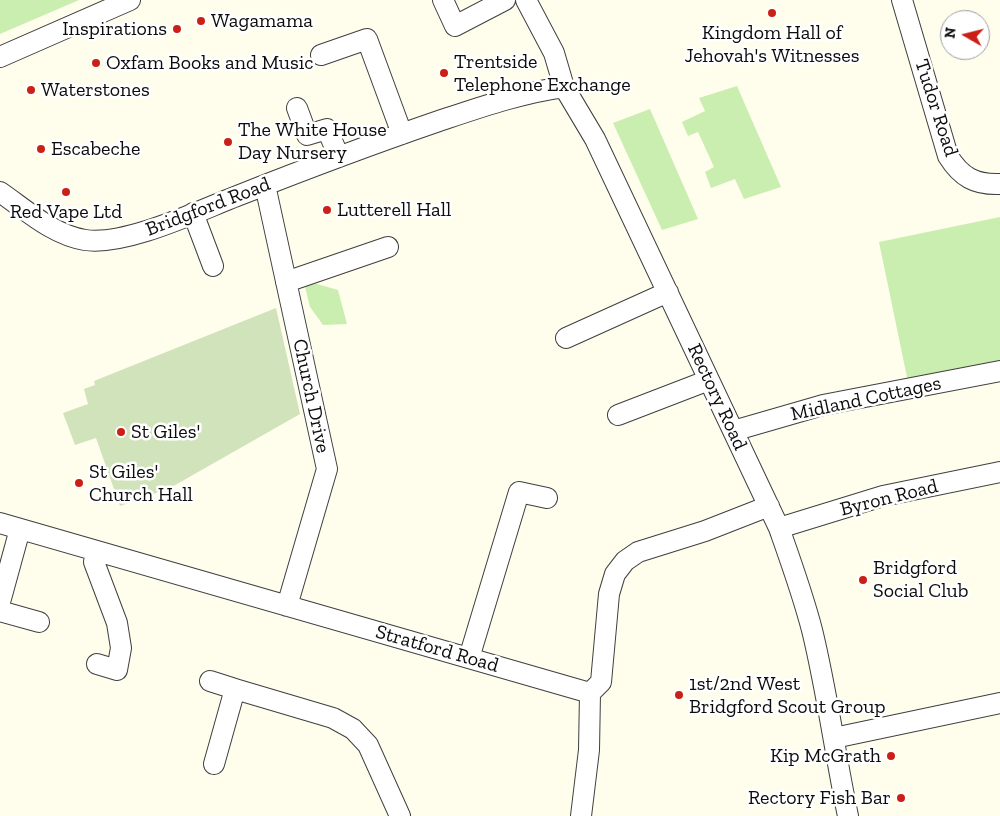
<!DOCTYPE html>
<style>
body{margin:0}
#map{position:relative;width:1000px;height:816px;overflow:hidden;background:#fffdeb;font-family:"Zilla Slab",serif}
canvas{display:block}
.north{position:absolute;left:940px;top:10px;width:50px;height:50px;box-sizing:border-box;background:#fff;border:1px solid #9e9e9e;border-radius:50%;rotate:278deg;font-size:14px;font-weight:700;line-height:20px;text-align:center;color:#0c0c0c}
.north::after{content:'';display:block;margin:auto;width:18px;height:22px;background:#ca2016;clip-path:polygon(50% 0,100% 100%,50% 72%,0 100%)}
</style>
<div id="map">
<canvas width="1000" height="816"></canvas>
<div class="north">N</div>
</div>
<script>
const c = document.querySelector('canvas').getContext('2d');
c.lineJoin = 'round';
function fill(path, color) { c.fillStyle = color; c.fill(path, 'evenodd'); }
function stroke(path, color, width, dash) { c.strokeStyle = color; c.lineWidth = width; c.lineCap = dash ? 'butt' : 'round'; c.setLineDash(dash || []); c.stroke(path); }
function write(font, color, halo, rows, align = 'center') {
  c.font = font + ' "Zilla Slab",serif'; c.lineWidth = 5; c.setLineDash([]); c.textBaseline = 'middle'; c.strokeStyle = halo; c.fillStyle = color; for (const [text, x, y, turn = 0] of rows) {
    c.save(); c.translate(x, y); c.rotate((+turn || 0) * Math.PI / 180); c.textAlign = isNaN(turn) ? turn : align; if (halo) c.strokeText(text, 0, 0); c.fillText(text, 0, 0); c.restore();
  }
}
fill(new Path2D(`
 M0,0H79L0,34Z
 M737,86L781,187L744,199L735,179L711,188L705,172L714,167L698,132L688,136L682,122L705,111L699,98Z
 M650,109L698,219L662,230L613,123Z
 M1000,217V363L908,382L879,242Z
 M310,282L338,290L347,324L323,325L310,307L305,287Z`), '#caeeb0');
fill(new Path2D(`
 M276,308L300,414L170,488L120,506L96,438L75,445L63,413L88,404L84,389L95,385L94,381Z`), '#d1e3ba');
const minor = new Path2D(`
 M443,0L455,26L505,0
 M526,0L554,53L564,87L595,139L779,528C791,562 803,595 812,630C827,691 835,754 848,816
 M902,0L948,156C961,177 975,185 1000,184
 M321,55L367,39L402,134
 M0,57L130,0
 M297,108L307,135L327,129L339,157
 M265,185L327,469L287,606
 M0,192C26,210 53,235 85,240C126,246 198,211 237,196C303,170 369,145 436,122C478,108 520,93 564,87
 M193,213L213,266
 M286,282L388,247
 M566,338L668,292
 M618,415L709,380
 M733,431L823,405L1000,371
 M0,523L590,693L601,682L609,594L615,574L625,561L638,552L705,531L769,506
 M779,528L883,496L1000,472
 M96,551L94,562L117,623L121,648L117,670L97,664
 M0,602L20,529
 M0,611L39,622
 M469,658L519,492L547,498
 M210,681L235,689L214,764
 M235,689L333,718L353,729L368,745L400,816
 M834,738L1000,703
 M581,816L589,750L590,693`);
stroke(minor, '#3f3f3f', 22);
stroke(minor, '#fff', 20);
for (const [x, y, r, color] of [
 [772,13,5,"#ca2016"],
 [201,21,5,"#ca2016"],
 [177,29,5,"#ca2016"],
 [96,63,5,"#ca2016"],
 [444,73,5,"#ca2016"],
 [31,90,5,"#ca2016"],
 [228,142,5,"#ca2016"],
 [41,149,5,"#ca2016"],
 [66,192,5,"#ca2016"],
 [327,210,5,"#ca2016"],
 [121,432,5,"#ca2016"],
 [79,483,5,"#ca2016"],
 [863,580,5,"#ca2016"],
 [679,695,5,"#ca2016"],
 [891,756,5,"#ca2016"],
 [901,798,5,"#ca2016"]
]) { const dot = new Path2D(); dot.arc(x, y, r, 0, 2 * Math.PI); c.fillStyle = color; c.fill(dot); stroke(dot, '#fff', 2); }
write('20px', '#0c0c0c', '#fff', [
 ["Wagamama",211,21],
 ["Inspirations",167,29,"right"],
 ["Kingdom Hall of",772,33,"center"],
 ["Jehovah's Witnesses",772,56,"center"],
 ["Trentside",454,62],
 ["Telephone Exchange",454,85],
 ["Oxfam Books and Music",106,63],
 ["Waterstones",41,90],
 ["The White House",238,130],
 ["Day Nursery",238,153],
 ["Escabeche",51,149],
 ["Lutterell Hall",337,210],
 ["Red Vape Ltd",66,212,"center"],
 ["St Giles'",131,432],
 ["St Giles'",89,472],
 ["Church Hall",89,495],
 ["Bridgford",873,568],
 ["Social Club",873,591],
 ["1st/2nd West",689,684],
 ["Bridgford Scout Group",689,707],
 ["Kip McGrath",881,756,"right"],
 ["Rectory Fish Bar",891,798,"right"]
], 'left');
write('20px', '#0c0c0c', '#fff', [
 ["Tudor Road",936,108,72],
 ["Bridgford Road",208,207,-21],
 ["Church Drive",311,396,78],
 ["Rectory Road",717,397,65],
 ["Midland Cottages",866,399,-12],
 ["Byron Road",889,498,-14],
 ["Stratford Road",437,649,16]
]);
</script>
